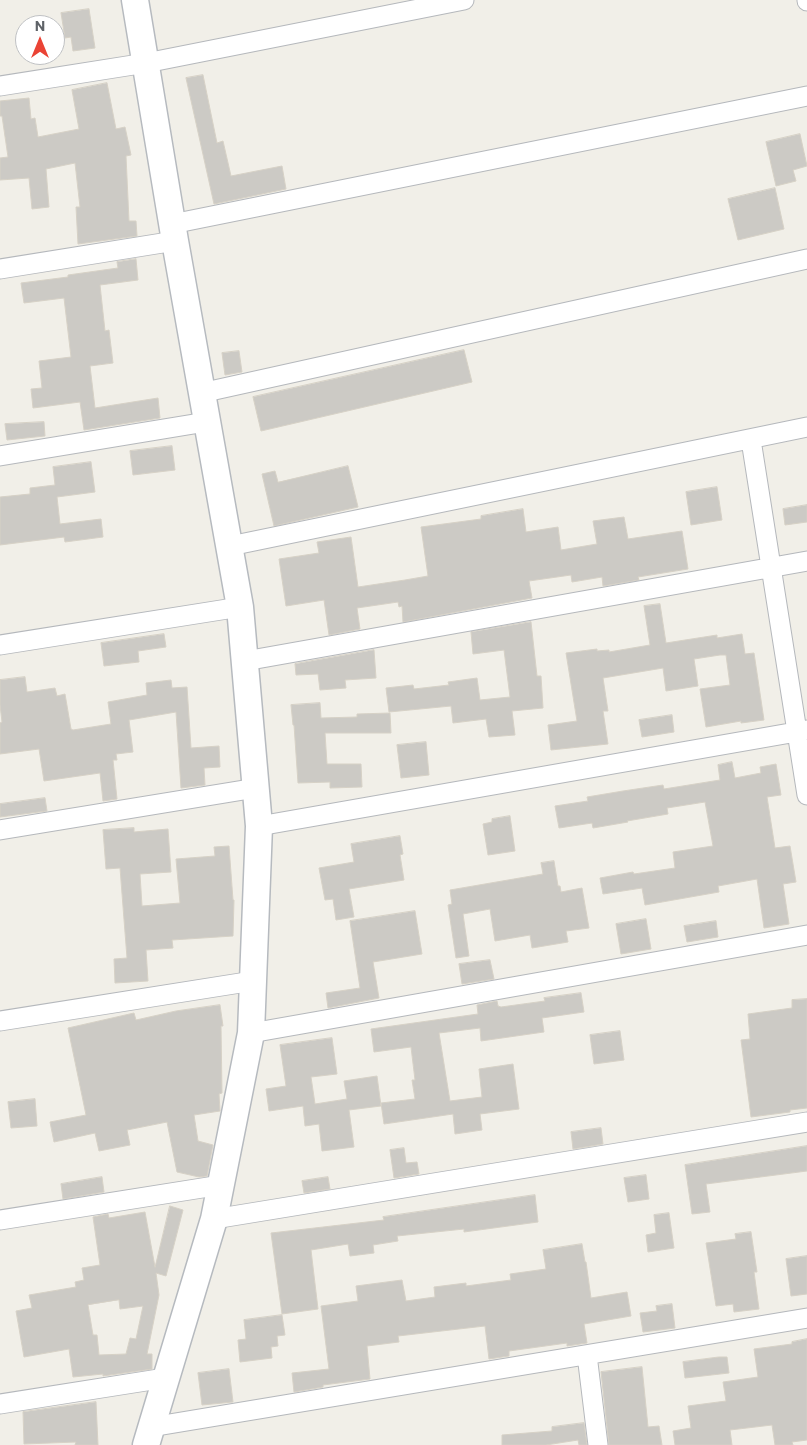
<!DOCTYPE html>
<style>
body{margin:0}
#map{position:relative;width:807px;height:1445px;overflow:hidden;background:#f1efe8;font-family:Commissioner,sans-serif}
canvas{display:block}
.north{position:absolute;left:15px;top:15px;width:50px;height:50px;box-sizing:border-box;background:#fff;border:1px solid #bfc1c3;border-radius:50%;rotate:0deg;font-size:14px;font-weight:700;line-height:20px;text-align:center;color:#5f6368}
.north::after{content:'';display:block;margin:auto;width:18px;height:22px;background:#ea4335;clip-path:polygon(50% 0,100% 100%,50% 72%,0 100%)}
</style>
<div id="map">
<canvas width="807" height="1445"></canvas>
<div class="north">N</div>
</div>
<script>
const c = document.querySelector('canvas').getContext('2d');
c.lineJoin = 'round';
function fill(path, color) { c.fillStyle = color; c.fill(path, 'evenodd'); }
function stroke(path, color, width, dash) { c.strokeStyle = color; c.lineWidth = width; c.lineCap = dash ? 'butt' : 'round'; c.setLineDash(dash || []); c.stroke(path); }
const building = new Path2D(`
 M89,9L95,48L73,51L71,37L65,38L61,13Z
 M203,75L217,143L223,141L231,176L282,166L286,189L214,204L186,78Z
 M107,83L116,129L125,127L131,155L126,156L129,221H136L137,236L78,244L76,207H80L75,163L46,169L49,207L32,209L29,178L0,180V158L8,157L2,116H0V101L29,98L31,119L35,118L38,137L79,129L72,90Z
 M800,134L807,166L793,170L796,181L776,186L766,142Z
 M775,188L784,229L738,240L728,199Z
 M136,259L138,280L100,285L105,331L109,330L113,363L90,366L95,408L158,398L160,418L84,430L80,402L33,408L31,389L42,388L39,361L71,357L64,298L24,303L21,283L68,277V275L118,268L117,262Z
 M464,350L472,382L261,431L253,397Z
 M239,351L242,372L225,375L222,353Z
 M44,422L45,436L7,440L5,424Z
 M172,446L175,470L133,475L130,451Z
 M91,462L95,492L57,497L60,524L101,519L103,537L65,542L64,537L0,545V497L30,494V488L55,485L53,467Z
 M348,466L358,507L274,526L262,474L275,471L278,482Z
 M717,487L722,520L691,525L686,492Z
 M807,505V522L785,525L783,509Z
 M523,509L526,532L558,527L561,550L597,544L593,521L624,517L628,539L682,531L688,569L638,577L639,580L603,586L602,577L572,582L571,575L529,581L532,598L403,622L402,606L399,607L398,602L357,608L360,629L329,635L324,600L286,606L279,559L319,553L317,542L351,537L358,587L405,580L428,576L421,527L481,519V516Z
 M660,604L666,643L717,635V638L742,634L745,654L754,653L764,720L741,723V721L706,727L700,689L730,685L726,655H720L694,659L698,686L666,691L663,668L603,678L608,711H603L608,744L551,750L548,725L577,721L566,653L597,649V651L609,650V652L650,645L644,606Z
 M531,622L537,676H541L543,708L512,711L515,735L489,737L486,719L453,723L451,706L389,712L386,688L413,685L414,689L449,685L448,682L477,678L480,700L510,697L504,650L473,654L471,632Z
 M164,634L166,647L138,651L139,662L104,666L101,643Z
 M374,650L376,678L345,680L346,688L320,690L318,674L296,675L295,664Z
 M25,677L27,692L55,688L57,696L65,694L71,729L73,730L111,724L108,702L147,695L146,683L171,680L172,688L187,687L191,748L219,746L220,767L204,768L205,785L181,788L176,712L129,720L133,752L116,754L117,760H113L117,799L103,801L100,773L44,781L39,749L0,754V723L2,722L0,705V680Z
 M320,703L321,718L357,717V714L390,713L391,733H325L327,764H361L362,787L330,788V782L298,783L294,725H293L291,705Z
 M672,715L674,732L642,737L639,720Z
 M426,742L429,775L401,778L397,745Z
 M732,762L735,778L761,773L760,767L776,764L781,795L767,797L775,848L790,846L796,882L783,884L789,924L764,928L757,879L718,886L719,892L645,905L642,888L603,894L600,878L633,872L634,874L675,868L673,852L713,846L705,802L667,808L668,814L627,821L628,822L593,828L592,823L559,828L555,806L588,801L587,797L623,791L663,785L664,789L720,780L718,765Z
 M45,798L47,811L0,817V804Z
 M510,816L515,851L488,855L483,824L492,822V819Z
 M134,828V832L168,829L171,872L140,874L142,906L180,903L176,859L215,856L214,847L229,846L233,900H234L233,936L172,940L173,948L146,950L148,981L115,983L114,959L127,958L120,868L106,869L103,830Z
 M400,836L403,854L400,855L404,880L349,889L354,917L336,920L333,899L325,900L319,868L354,862L351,844Z
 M554,861L558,886H560L561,892L582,888L589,928L566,931L568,942L532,948L530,935L495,941L490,909L463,914L469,956L456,958L448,905L452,904L450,890L543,874L541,863Z
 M415,911L422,954L373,962L379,998L328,1008L326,993L360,988L350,921Z
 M646,919L651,949L621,954L616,924Z
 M716,921L718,937L687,942L684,926Z
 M490,960L494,979L462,984L459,964Z
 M581,993L584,1012L542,1018L544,1032L481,1041L480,1028L439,1033L450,1101L482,1097L479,1069L513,1064L519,1109L480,1114L482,1130L455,1134L453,1114L384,1124L381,1103L415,1099L412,1080H415L411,1047L374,1052L371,1029L478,1014L477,1005L497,1001L498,1006L501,1007L545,1001L544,998Z
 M807,999V1108L790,1110V1112L751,1117L741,1040L750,1039L748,1014L792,1008V1000Z
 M220,1005L223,1026H221L222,1093L219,1094L220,1111L194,1115L198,1141L213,1145L207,1176L199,1177L177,1172L167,1122L127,1130L130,1145L99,1151L95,1133L54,1142L50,1122L86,1115L68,1028L134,1013L136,1020L176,1011Z
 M620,1031L624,1060L594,1064L590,1035Z
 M332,1038L337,1074L311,1077L315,1104L347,1099L344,1081L377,1076L381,1106L349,1110L354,1147L322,1151L319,1124L305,1126L303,1106L269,1111L266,1089L286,1086L280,1045Z
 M35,1099L37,1126L11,1128L8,1102Z
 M601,1128L603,1144L573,1149L571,1132Z
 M807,1146V1171L706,1184L710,1212L692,1214L685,1165Z
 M404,1148L406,1163L417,1162L419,1174L394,1178L390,1150Z
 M646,1175L649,1199L628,1202L624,1178Z
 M102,1177L104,1192L63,1199L61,1184Z
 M328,1177L330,1189L304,1193L302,1181Z
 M535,1195L538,1222L464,1232V1229L397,1236L398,1241L373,1245L374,1253L350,1256L348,1244L311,1250L318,1309L282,1314L271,1233L384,1220L383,1217Z
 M170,1206L183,1210L166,1276L156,1273L159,1295L147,1354H152V1369L103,1376V1374L73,1377L69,1349L24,1357L16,1311L32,1308L29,1295L76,1287L75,1282L84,1280L82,1268L100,1265L93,1217L108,1214L109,1218L145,1212L155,1267ZM119,1300L120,1309L143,1306L136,1339L130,1338L126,1354L99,1355L97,1335H93L88,1305Z
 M669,1213L674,1248L648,1252L646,1235L656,1233L654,1215Z
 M751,1232L757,1272H754L759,1309L734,1312L733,1304L716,1306L706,1243L736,1239L735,1234Z
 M582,1244L585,1262H586L591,1298L627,1292L631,1316L584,1324L587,1343L567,1346V1343L509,1351V1356L489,1359L485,1326L398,1336L399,1342L367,1346L370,1379L323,1385V1387L294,1392L292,1373L329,1369L321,1306L358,1301L356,1286L402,1280L406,1301L435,1297L434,1287L466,1283V1286L511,1280L510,1274L546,1269L543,1250Z
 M807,1256V1294L791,1296L786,1259Z
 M672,1304L675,1328L643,1332L640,1313L657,1311L656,1306Z
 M282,1315L285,1335L277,1336L278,1346L271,1347L272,1358L240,1362L238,1340L246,1339L244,1320Z
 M807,1339V1440L792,1442L793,1445H775L772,1425L730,1430L732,1445H675L673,1431L691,1428L688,1406L726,1401L723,1382L758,1377L754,1349L792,1344V1342Z
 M719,1357H727L729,1373L685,1378L683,1362Z
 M642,1367L648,1427L659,1426L662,1445H609L601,1372Z
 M229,1369L233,1402L202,1405L198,1373Z
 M96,1402L98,1445H75L76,1442L24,1444L23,1412Z
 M584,1423L587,1445H579L578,1440L546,1445H502V1435L552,1431V1427Z`);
fill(building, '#cccac5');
stroke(building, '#d6d1c6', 1);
const street = new Path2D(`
 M807,0V1
 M0,86L146,63L464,0
 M172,224L807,96
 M0,269L175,241
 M201,393L807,259
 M751,440L807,795
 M0,456L206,422
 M230,546L807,427
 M0,645L240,607
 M245,661L807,561
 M259,826L807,730
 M0,830L256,788
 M0,1021L253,981
 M251,1033L807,935
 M214,1219L807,1122
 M0,1220L221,1185
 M587,1355L598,1445
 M0,1404L165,1378
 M151,1427L807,1318`);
const secondary = new Path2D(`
 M135,0L175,241L240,607L259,826L251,1033L214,1219L146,1445`);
stroke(street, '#b5b8bc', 21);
stroke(secondary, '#b6babf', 29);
stroke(street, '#fff', 19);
stroke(secondary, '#fff', 26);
</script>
